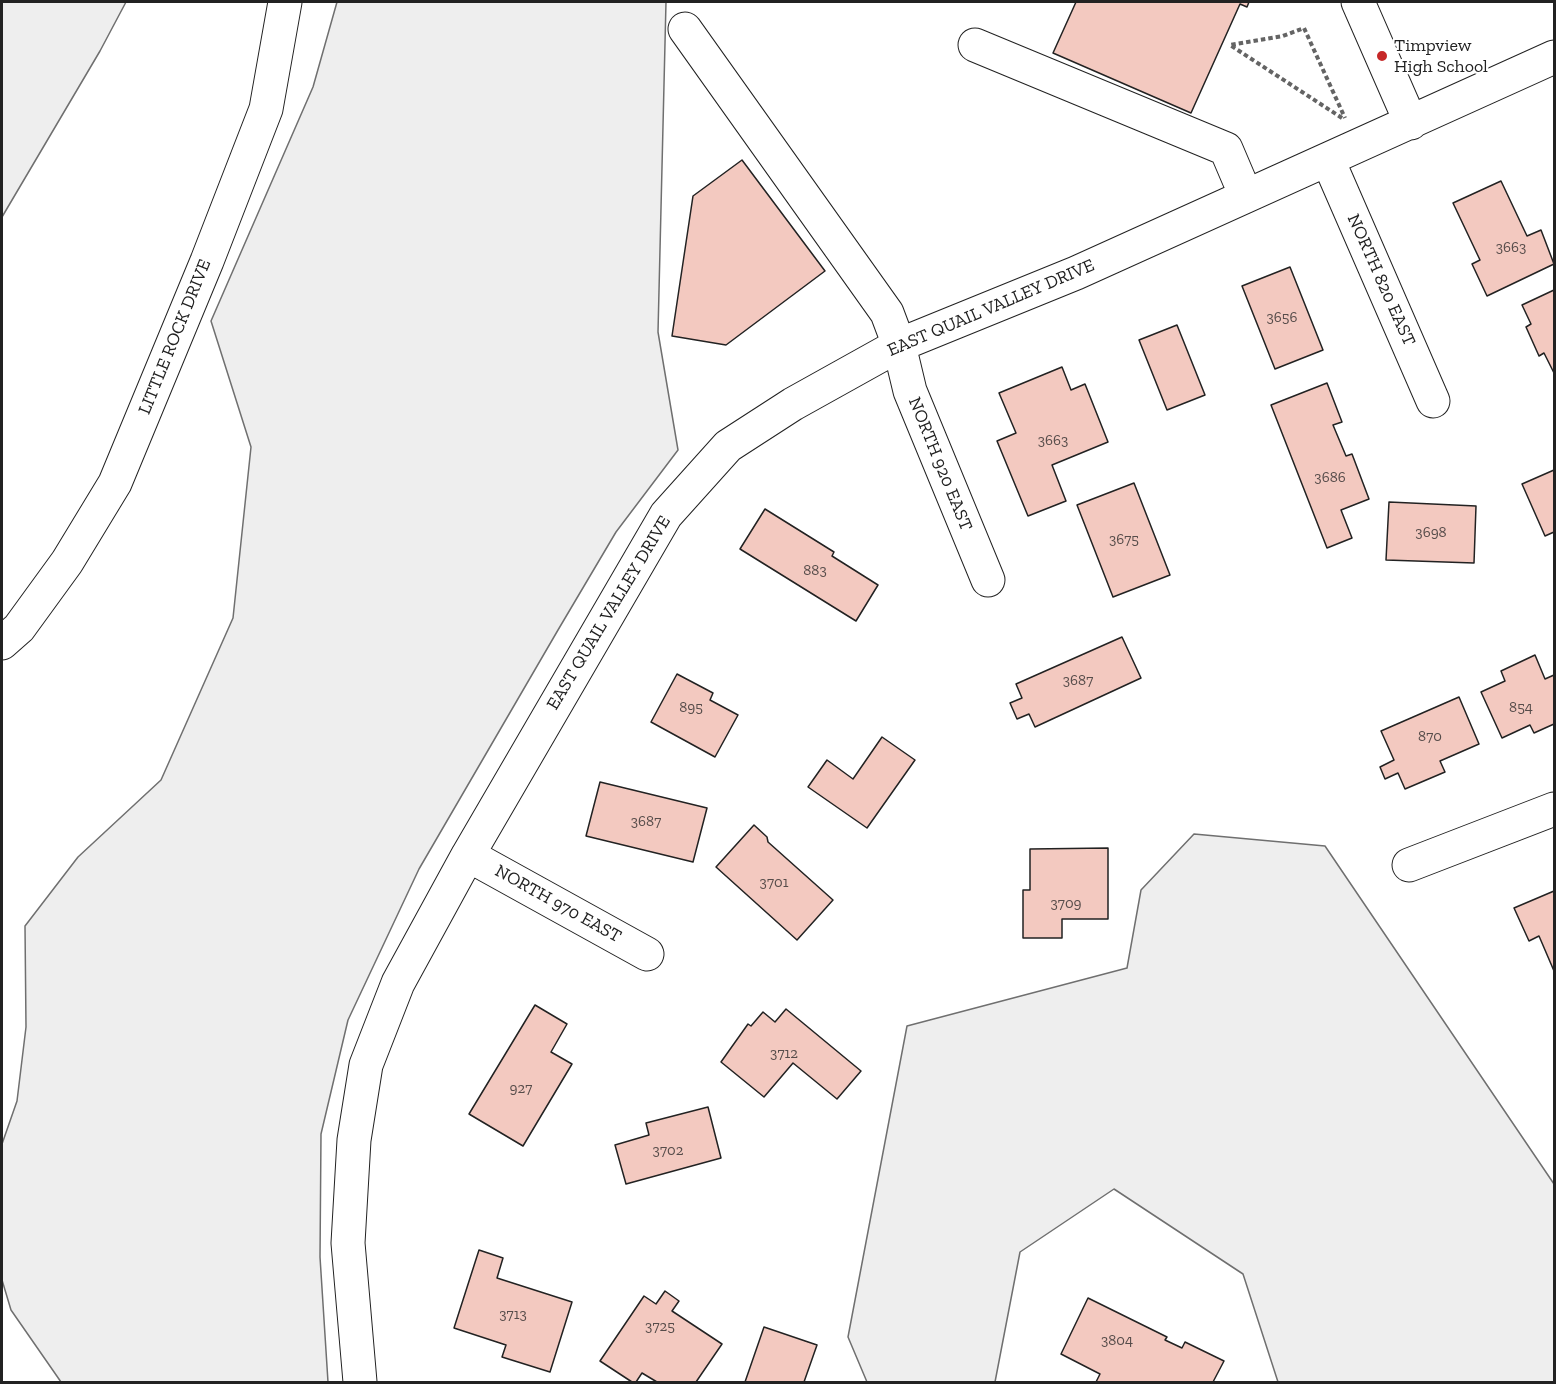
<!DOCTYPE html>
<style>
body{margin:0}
#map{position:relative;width:1556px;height:1384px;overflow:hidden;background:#fff;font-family:"Zilla Slab",serif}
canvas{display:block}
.frame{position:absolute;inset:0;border:3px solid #222;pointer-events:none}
</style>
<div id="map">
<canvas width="1556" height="1384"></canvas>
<div class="frame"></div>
</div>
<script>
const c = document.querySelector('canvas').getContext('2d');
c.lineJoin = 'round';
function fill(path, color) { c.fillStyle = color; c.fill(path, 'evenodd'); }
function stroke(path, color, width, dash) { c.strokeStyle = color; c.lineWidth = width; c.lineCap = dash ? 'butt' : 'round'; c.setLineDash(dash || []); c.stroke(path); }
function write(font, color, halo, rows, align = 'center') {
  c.font = font + ' "Zilla Slab",serif'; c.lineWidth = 4.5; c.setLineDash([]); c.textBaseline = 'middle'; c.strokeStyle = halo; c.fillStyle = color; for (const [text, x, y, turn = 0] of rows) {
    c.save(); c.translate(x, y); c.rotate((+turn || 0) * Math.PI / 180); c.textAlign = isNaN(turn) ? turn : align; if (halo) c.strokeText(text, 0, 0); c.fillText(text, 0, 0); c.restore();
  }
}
const green = new Path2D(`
 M2,2H126L100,51L2,217Z
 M337,2H666L658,332L678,450L616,532L558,630L419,869L348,1020L321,1134L320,1257L328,1382H61L11,1310L2,1280V1144L17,1101L26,1027L25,926L78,857L161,780L233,618L251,447L211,321L313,87Z
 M1194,834L1325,846L1554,1184V1382H1278L1243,1274L1114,1189L1020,1252L995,1382H867L848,1337L907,1026L1127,968L1141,890Z`);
fill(green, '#eee');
stroke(green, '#6f6f6f', 1.5);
const building = new Path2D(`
 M1076,2H1249L1247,7L1240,4L1191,113L1053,53Z
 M742,160L825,271L726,345L672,336L693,196Z
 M1501,181L1527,236L1541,230L1554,264L1487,296L1472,264L1480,260L1453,203Z
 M1290,267L1323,350L1275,369L1242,286Z
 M1554,290V373L1544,353L1539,356L1526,327L1531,324L1522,305Z
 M1177,325L1205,395L1167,410L1139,340Z
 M1062,367L1071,390L1085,384L1108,442L1052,465L1066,501L1028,516L997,441L1016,433L999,393Z
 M1327,383L1342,422L1333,425L1346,456L1352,454L1369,499L1341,510L1352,538L1327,548L1271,405Z
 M1554,470V532L1545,536L1522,484Z
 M1134,483L1170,575L1113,597L1077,505Z
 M1389,502L1476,506L1474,563L1386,560Z
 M765,509L834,552L832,556L878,585L856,621L740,549Z
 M1122,637L1141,678L1035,727L1029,714L1017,719L1010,703L1022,698L1016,684Z
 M1535,655L1545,679L1554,675V724L1534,733L1530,725L1502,738L1481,692L1505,681L1501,671Z
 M677,674L713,693L710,700L738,715L715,757L651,722Z
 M1459,697L1479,744L1440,761L1445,772L1405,789L1398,773L1385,779L1380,767L1394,760L1381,731Z
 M882,737L915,760L867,828L808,787L827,760L853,779Z
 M600,782L707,808L693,862L586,836Z
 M754,825L767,837L768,842L833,900L797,940L716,867Z
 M1108,848V919H1062V938H1023V890H1030V849Z
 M1554,891V971L1539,936L1529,941L1514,908Z
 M535,1005L567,1024L551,1052L572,1064L523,1146L469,1114Z
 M786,1009L861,1071L837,1099L793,1063L764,1097L721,1062L748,1024L751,1026L763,1012L775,1022Z
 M708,1107L721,1158L626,1184L615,1145L649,1135L646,1123Z
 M479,1250L503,1258L497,1278L572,1302L550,1372L502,1357L506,1345L454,1328Z
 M665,1291L679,1301L672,1311L722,1344L696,1382H657L642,1373L636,1382H632L600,1361L644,1296L656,1304Z
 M1088,1298L1167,1337L1165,1340L1182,1348L1185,1342L1224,1361L1213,1382H1096L1100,1374L1061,1354Z
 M764,1327L817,1345L804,1382H745Z`);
fill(building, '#f3c9c0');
stroke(building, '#222', 1.5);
const minor = new Path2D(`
 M1358,2L1411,123
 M685,29L887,313L899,345L910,391L988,580
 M975,45L1226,149L1246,196
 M1328,160L1433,401
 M2,643L19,628L67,562L115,483L207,261L266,109L285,2
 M468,855L647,954
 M1409,865L1554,809
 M360,1382L348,1243L354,1140L366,1065L398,983L468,855L666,515L728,446L793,404L899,345L1076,273L1554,57`);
stroke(minor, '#222', 35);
stroke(new Path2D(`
 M1342,118L1230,45L1283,36L1304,28L1345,118`), '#646464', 4, [4.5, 3]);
stroke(minor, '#fff', 33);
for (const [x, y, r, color] of [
 [1382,56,6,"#c62828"]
]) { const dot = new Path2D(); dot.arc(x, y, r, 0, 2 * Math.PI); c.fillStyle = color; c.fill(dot); stroke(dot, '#fff', 2); }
write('15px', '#564c4a', null, [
 ["3663",1511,248],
 ["3656",1282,318],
 ["3663",1053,441],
 ["3686",1330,478],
 ["3698",1431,533],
 ["3675",1124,540],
 ["883",815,571],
 ["3687",1078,681],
 ["895",691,708],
 ["854",1521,708],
 ["870",1430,737],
 ["3687",646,822],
 ["3701",774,883],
 ["3709",1066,904],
 ["3712",784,1054],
 ["927",521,1089],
 ["3702",668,1151],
 ["3713",513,1315],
 ["3725",660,1327],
 ["3804",1117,1341]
]);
write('18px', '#222', '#fff', [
 ["Timpview",1394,46],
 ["High School",1394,67]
], 'left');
write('18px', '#222', '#fff', [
 ["NORTH 820 EAST",1381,280,66],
 ["EAST QUAIL VALLEY DRIVE",991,308,-23],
 ["LITTLE ROCK DRIVE",175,337,-68],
 ["NORTH 920 EAST",940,464,68],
 ["EAST QUAIL VALLEY DRIVE",609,613,-59],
 ["NORTH 970 EAST",558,904,29]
]);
</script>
